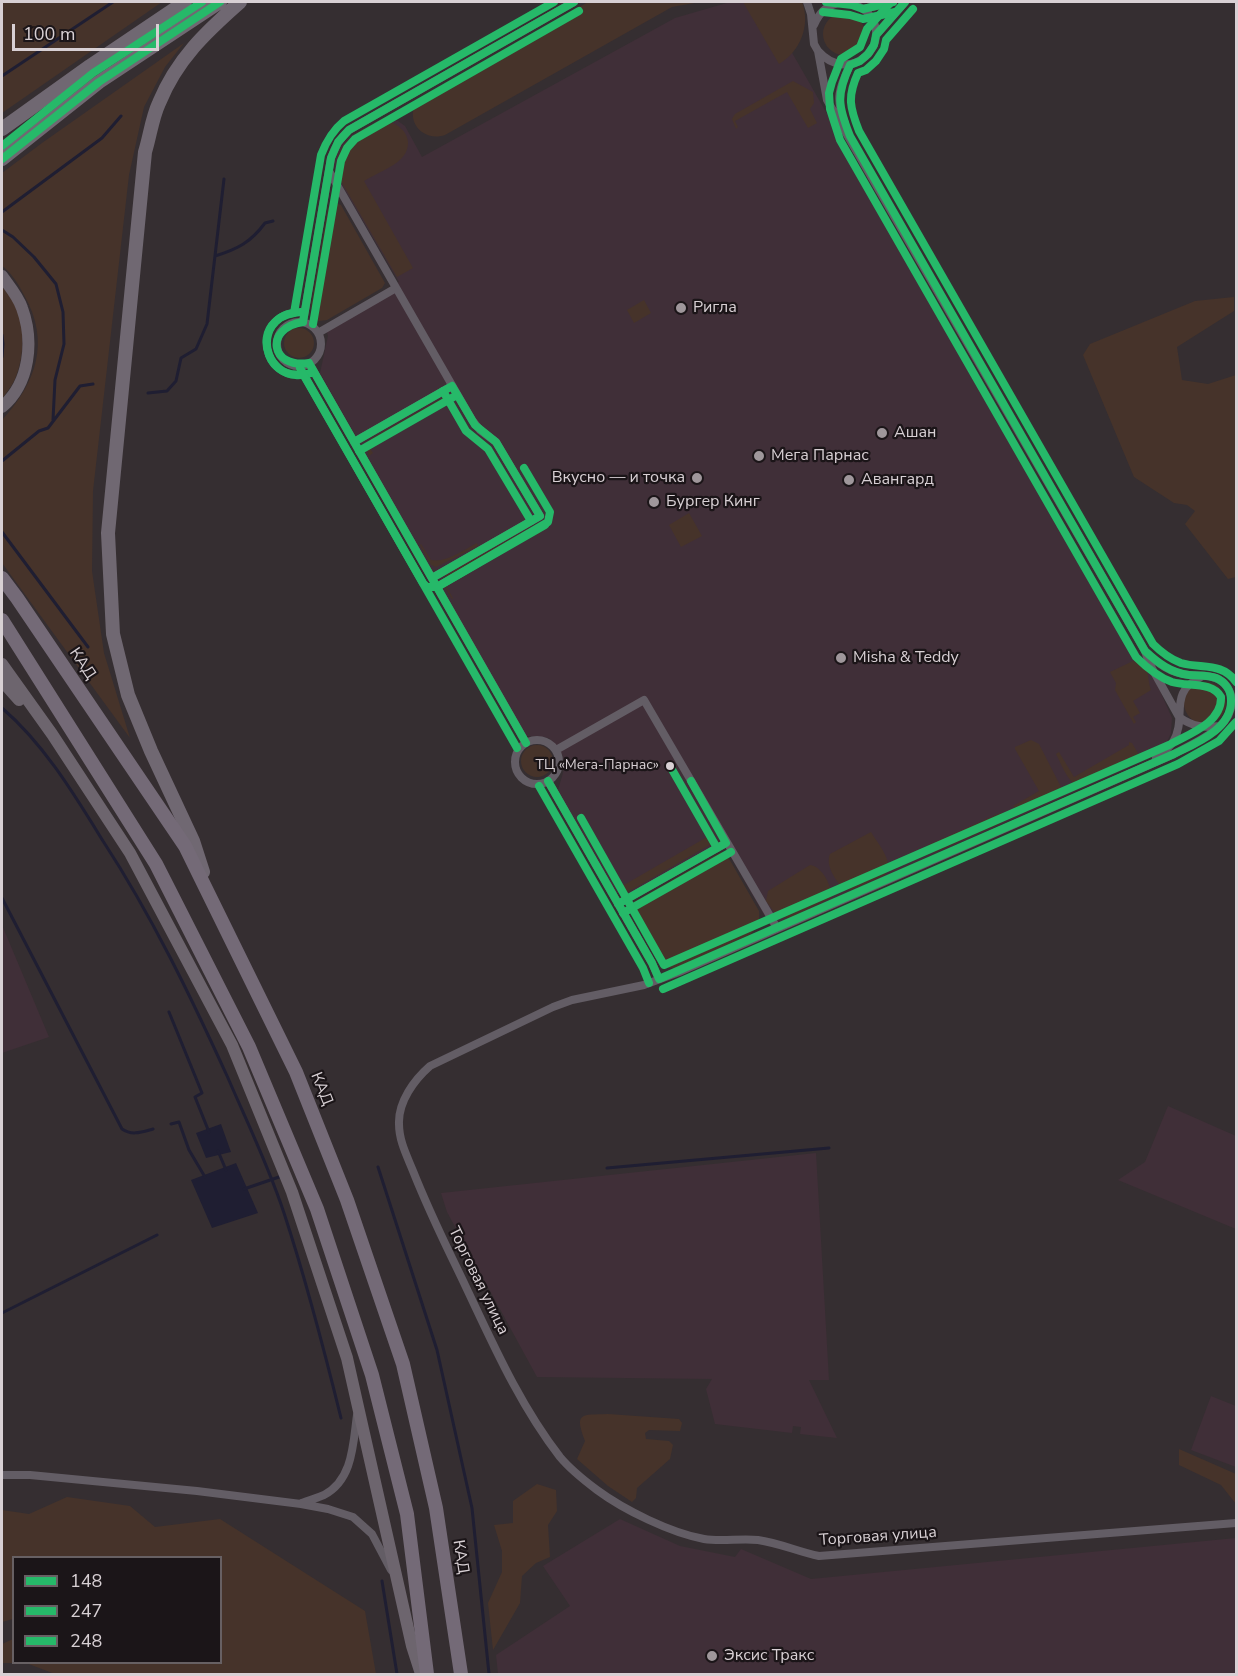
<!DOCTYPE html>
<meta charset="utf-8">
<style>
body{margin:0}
#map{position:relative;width:1238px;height:1676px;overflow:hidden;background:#352e31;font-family:"Nunito Sans",sans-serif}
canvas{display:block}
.frame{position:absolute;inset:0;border:3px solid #d8d0d4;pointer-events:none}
.legend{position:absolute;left:12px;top:1556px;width:210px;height:108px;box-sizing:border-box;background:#1b1518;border:2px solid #676063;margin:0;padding:8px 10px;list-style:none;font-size:18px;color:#d8d0d4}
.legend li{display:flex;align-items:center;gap:12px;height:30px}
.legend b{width:30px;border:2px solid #676063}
.scale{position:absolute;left:12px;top:24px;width:147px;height:27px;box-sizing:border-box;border:3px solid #d8d0d4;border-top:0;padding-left:8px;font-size:18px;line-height:21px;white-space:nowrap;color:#d8d0d4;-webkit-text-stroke:4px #1b1518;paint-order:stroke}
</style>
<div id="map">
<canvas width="1238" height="1676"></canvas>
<div class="frame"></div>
<ul class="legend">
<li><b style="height:8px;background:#26b969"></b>148</li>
<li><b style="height:8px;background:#26b969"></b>247</li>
<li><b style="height:8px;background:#26b969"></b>248</li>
</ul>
<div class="scale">100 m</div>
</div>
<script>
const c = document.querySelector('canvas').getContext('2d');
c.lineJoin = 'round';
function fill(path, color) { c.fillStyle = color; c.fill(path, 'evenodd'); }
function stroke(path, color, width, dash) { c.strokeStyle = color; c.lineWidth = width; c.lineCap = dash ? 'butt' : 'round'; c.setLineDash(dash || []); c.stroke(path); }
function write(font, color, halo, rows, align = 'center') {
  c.font = font + ' "Nunito Sans",sans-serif'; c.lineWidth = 4.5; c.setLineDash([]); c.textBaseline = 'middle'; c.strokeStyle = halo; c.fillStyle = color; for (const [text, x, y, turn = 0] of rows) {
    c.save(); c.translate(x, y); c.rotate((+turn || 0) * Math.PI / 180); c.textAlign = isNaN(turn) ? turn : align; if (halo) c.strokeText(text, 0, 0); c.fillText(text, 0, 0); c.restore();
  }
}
fill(new Path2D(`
 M730,2H763L1106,601L1153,675L1172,718L1171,733L1166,744L1148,759L771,927L722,842L628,895L616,893L558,790L565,766L563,756L549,738L526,736L320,373L328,336L325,325L399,282L336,175L334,164L337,151L350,136L381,119L398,121L405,126L422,157L675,18Z
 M2,925L49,1037L2,1053Z
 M1168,1106L1236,1136V1229L1118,1180L1145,1162Z
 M816,1153L829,1380H809L837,1438L800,1434L801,1427L793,1426L792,1433L715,1424L706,1389L712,1379L537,1377L447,1212L441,1193Z
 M1211,1396L1236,1406V1467L1191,1450Z
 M620,1519L680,1546L735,1557L741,1549L811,1579L1236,1538V1674H498L496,1655L570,1606L543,1566Z`), '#402f38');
fill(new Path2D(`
 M2,2H162L2,113Z
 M588,2H700L672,7L445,135C421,143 402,117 420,98Z
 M743,2H802C811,25 800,52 779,64Z
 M823 34a21 21 0 1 1 42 0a21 21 0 1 1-42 0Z
 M184,43L165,67L144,107L129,175L93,491L92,571L104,653L130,738L2,563V420C36,383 51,342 24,295C19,285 11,272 2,266V173L42,143Z
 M793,81L813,92L814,103L810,109L817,123L808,128L787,92L735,121L738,127L736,129L732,119L735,114Z
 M380,121C402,120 418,142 401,159C392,168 375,174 364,181L413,268L397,277L338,176C331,146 356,131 380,121Z
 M332,202L341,205L385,283L382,288L327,320L319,321L313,316L311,306L328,208Z
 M2,287C26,310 27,350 15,379C12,386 6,393 2,399Z
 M1234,297V311L1177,347L1182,380L1208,384L1236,375V577L1228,579L1185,524L1195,511L1187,505L1174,503L1134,477L1083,355L1090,344L1195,301Z
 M644,300L651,313L634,323L627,310Z
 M284 343a15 15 0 1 1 30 0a15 15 0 1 1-30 0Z
 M447,397L452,399L456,406L453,407L449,401L369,447L373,453L369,456L367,448L370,439L442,398Z
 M689,513L702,536L681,547L669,525Z
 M538,523L542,524L545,528L538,535L534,528L448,578L445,584L453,598L452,599L443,583L446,575Z
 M477,543L478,546L436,567L431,565L420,545L421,544L431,560C447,563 463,550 477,543Z
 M1133,661C1152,664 1146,676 1151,690L1133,701L1140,713L1133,717L1136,722L1134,724L1115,690L1116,683L1110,672Z
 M1184 703a21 21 0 1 1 42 0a21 21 0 1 1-42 0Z
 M1031,740L1039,744L1062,789L1059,797L1023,813H1019L1013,806L1039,791L1015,749V747Z
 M1129,742L1132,743L1138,753L1136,763L1081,787C1068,784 1062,765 1056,754L1059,752L1074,777L1129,745Z
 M521 761a16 16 0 1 1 32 0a16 16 0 1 1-32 0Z
 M1000,813H1004V820L1001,823L936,852L928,850V845Z
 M871,832C878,844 895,862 885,875L851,890L843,889C836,880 825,866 830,854Z
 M714,833L713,843L628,892H620L617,889Z
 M721,852L727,855L759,911C760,920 758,927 751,934L676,968H669L658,962L630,912V904Z
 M810,865C822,866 833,887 831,898L790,918L778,917L766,901L768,891Z
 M608,1414L679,1419L682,1423L680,1431L649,1430L645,1433L646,1439L669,1441L673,1445L670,1459L637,1488L636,1498L632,1502L608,1486L577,1459L585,1441C574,1412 581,1415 608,1414Z
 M1179,1449L1236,1474V1504L1221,1485L1179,1465Z
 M537,1484L556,1490L557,1511L548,1525L550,1557L536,1563L522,1576L520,1603L493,1650L488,1603L502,1572V1551L494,1525L513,1523V1501Z
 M67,1497L130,1506L155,1527L220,1519L365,1611L376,1674H55L26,1663H2V1644L13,1639L14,1662H220V1558H14L13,1619L2,1622V1510L29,1514Z`), '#46332a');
fill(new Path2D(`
 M221,1124L231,1152L206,1158L196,1133Z
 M236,1163L258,1213L212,1228L191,1180Z`), '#1f1e32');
stroke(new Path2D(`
 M2,76L113,2
 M2,212L102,138L121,116
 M2,230L13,237L34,257L56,284L63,312L64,344L55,380L53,420
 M215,256C238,249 251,242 265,223L273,221
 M2,335L3,344L2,357
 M148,393L167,391L176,381L181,358L196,349L207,324L224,179
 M2,461L39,431L48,428L80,386L93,384
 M2,532L88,647
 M2,708C44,744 74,794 103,841C152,916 191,997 228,1078C247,1122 269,1167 284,1213C306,1280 324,1349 341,1418
 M2,898L122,1129C132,1136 142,1132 153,1129
 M169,1012L202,1093L195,1097L209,1132
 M171,1124L179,1122L189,1150L205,1177
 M218,1151L226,1170
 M378,1167L437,1350L472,1508L489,1674
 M607,1168L829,1148
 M244,1189L279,1177
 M2,1313L157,1235
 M382,1581L397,1674`), '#1f1e32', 3);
stroke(new Path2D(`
 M807,2L811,14L814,44L818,51L827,100L1137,637L1145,651L1149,663L1179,717C1193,727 1204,728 1220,726
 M863,9L893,2
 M814,25C819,13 827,4 841,3C851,2 860,6 867,12C896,43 850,87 818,51
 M876,35L905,2
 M845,123C835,99 839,88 850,65
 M329,171L472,420L480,430L496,442L540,516L432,578
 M303,322L331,158C335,146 340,138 349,130L574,2
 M277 344a22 22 0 1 1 44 0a22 22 0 1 1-44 0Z
 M318,333L396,288
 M309,363L526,743
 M354,442L452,386
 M1145,651C1158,664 1170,673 1189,675C1197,676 1205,675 1212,677C1222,679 1228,686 1231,695C1238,727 1195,742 1174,754L679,972L644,985L572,1000L553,1007L430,1066C414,1080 398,1102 399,1124C399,1141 407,1156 413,1171C425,1201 438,1229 452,1258C485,1325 514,1398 560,1457C570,1469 585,1481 597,1490C624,1510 671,1533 704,1539C722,1542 740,1538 758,1540C780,1543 798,1552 819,1556L1236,1523
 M515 762a22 22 0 1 1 44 0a22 22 0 1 1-44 0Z
 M556,750L644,700L777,928
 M1156,758C1162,753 1169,748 1173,742C1188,717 1167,693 1201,677
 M548,781L652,963L659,979
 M618,904L726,843
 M2,1475H30L197,1491L301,1504L328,1509L353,1517L372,1534L391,1570
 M302,1503C309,1500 317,1498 324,1495C353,1480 353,1444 357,1415`), '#635d65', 8);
stroke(new Path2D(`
 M2,276C9,286 18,296 22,308C34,341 30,383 2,407
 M2,664L52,734L130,853L232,1045L292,1192L347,1358L412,1646L421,1674
 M2,681L19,700`), '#6d656e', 12);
stroke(new Path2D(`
 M2,129L90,66L185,2
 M2,159L99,82L220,2
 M203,872L193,841L151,751L128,695L113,634L108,533L145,152C150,136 152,118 159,103C177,59 206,32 240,2`), '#706872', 14);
stroke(new Path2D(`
 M2,578L17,598L185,846L296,1072L347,1200L403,1364L436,1508L461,1674
 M2,620L156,864L249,1047L317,1209L372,1375L407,1514L427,1674`), '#746a77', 14);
stroke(new Path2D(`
 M826,2L852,5L863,9L893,2
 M2,159L99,82L220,2
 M303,322L331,158L338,142L349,130L574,2
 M303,322C264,328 270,369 309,363
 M309,363L526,743
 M452,386L475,425L496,442L540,516
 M354,442L452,386
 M432,578L540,516
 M548,781L652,963L659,979
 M691,781L726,843
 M618,904L726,843
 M659,979L1174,754C1196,743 1232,729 1231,700C1231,690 1225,682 1216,678C1208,675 1198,676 1189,675C1171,673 1158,663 1145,651L850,136C838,106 836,95 850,65L860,61L868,54L874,45L876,35L905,2`), '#26b969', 8);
stroke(new Path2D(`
 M913,9L886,40L884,49L876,61L866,70L858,73C847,97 850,108 859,131L1153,644C1161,652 1170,659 1181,663C1202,669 1222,662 1236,682
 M823,12L850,15L863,19L895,12
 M301,312C291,313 283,314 275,322C256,340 271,374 296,375C301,376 306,374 311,373
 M313,324L341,161L347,148L355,139L579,11
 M300,368L517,748
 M443,391L466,431L488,449L531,521
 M359,451L457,395
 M437,587L545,525
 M670,766L717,848
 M539,786L643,968L649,983
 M623,913L731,852
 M663,989L1178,764L1219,741L1236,722`), '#26b969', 8);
stroke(new Path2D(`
 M2,146L93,73L202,2
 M524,468L550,512L548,522L437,587H427L423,583L303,374C262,381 252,319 294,313L321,155C326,142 333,130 344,121L554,2
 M581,818L664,965L1169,745C1189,734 1222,723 1221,697C1212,681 1188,687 1172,682C1158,677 1147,668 1136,657L840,140L830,109L829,93L832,82L841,59L860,47L867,29L891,2`), '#26b969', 8);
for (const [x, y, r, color] of [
 [681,308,6,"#9f979b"],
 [882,433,6,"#9f979b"],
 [759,456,6,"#9f979b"],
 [697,478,6,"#9f979b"],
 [849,480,6,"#9f979b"],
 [654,502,6,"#9f979b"],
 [841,658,6,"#9f979b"],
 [670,766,5,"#d8d0d4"],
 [712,1656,6,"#9f979b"]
]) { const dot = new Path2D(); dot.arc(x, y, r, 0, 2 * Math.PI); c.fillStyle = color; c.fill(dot); stroke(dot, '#1b1518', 2); }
write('14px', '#d8d0d4', '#1b1518', [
 ["ТЦ «Мега-Парнас»",659,766]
], 'right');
write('16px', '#d8d0d4', '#1b1518', [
 ["Ригла",693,308],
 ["Ашан",894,433],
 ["Мега Парнас",771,456],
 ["Вкусно — и точка",685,478,"right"],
 ["Авангард",861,480],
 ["Бургер Кинг",666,502],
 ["Misha & Teddy",853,658],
 ["Эксис Тракс",724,1656]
], 'left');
write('16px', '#d8d0d4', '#1b1518', [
 ["КАД",82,664,56],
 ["КАД",321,1089,68],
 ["Торговая улица",478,1281,64],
 ["Торговая улица",878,1537,-4],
 ["КАД",460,1557,81]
]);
</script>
